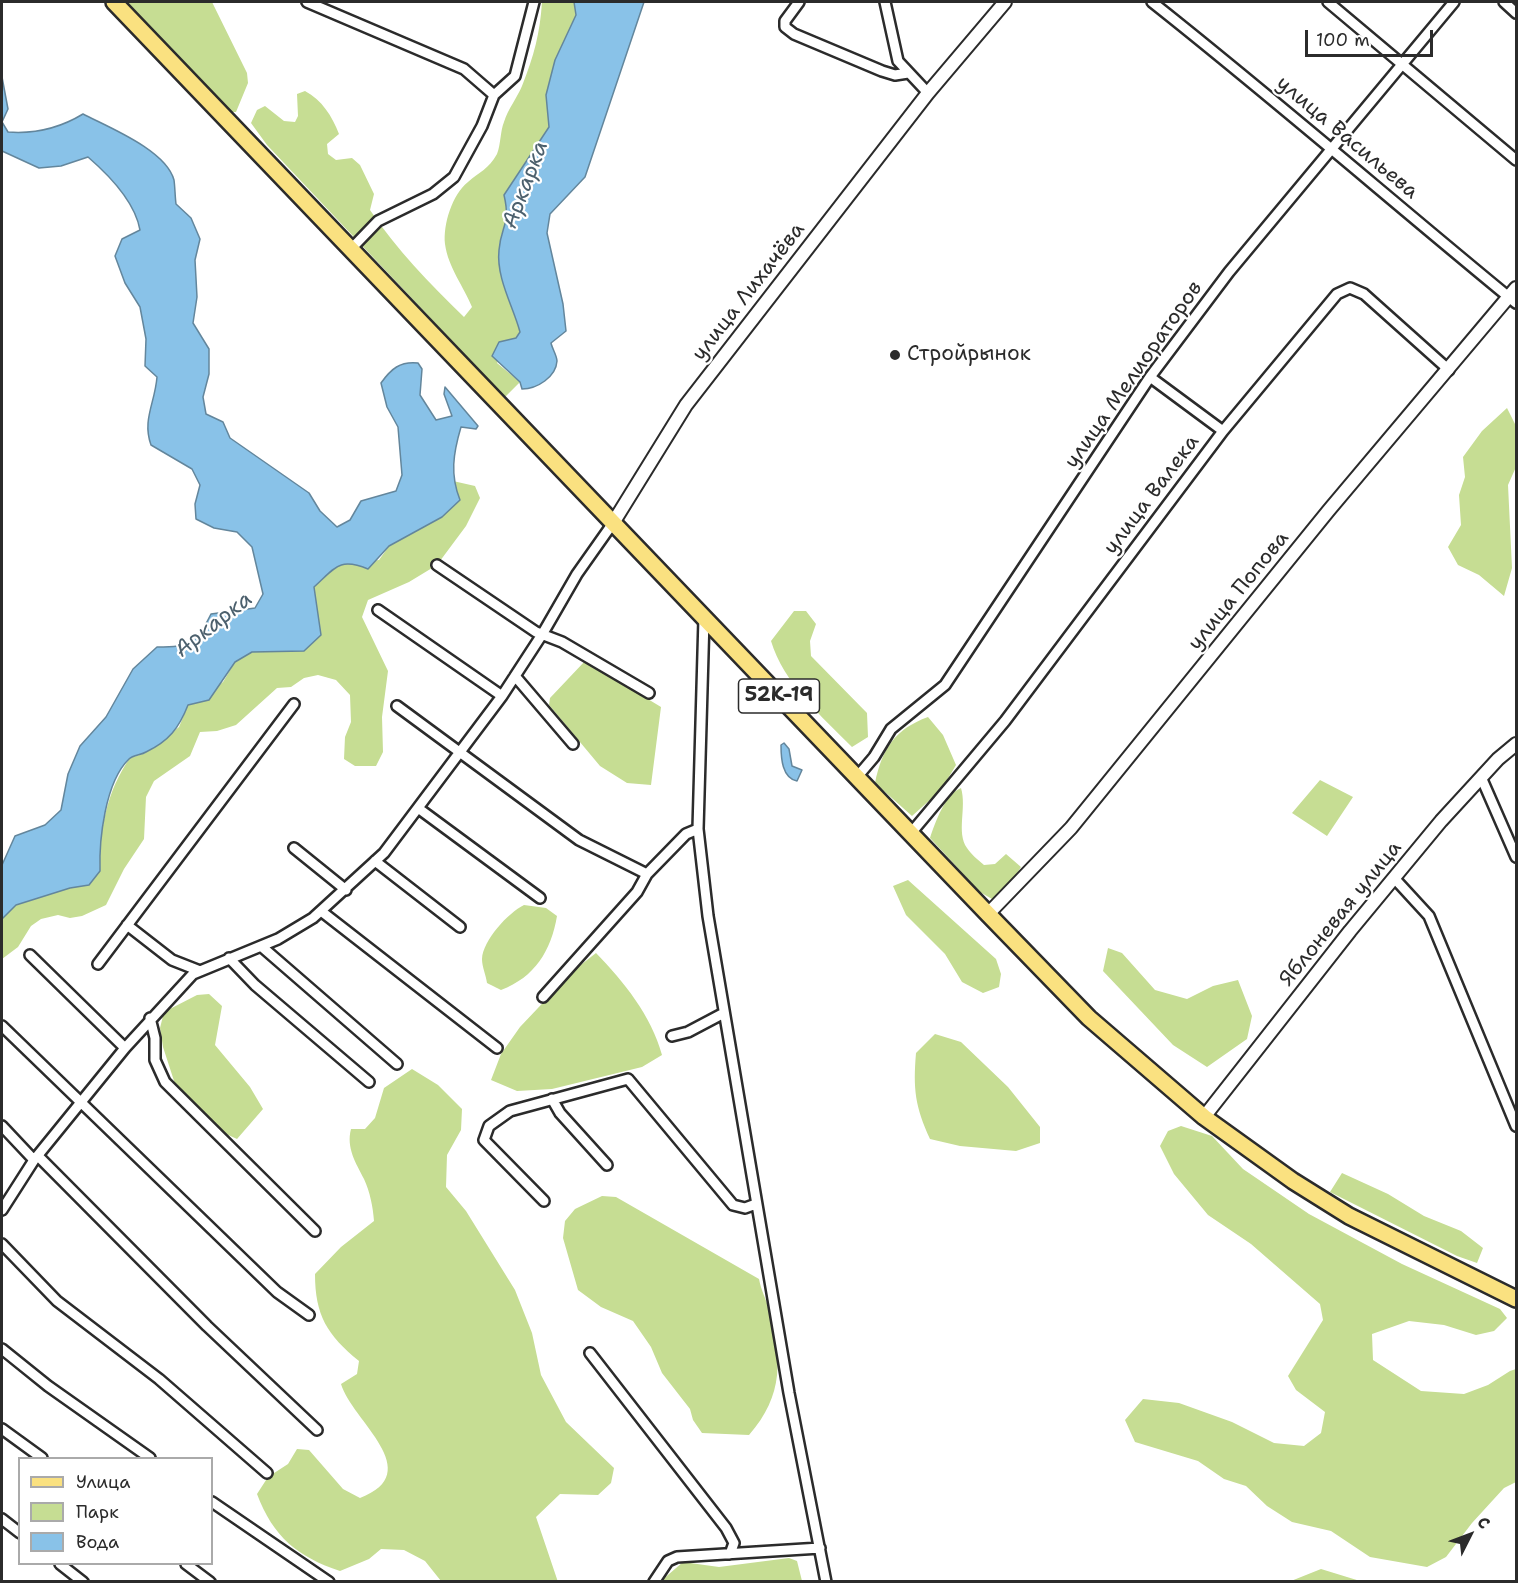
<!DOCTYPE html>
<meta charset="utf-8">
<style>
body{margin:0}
#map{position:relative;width:1518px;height:1583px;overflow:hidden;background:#fff;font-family:"Shantell Sans",sans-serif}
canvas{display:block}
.frame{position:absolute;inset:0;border:3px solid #2b2b2b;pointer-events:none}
.legend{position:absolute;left:18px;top:1457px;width:195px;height:108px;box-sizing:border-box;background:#fff;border:2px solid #aaa;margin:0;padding:8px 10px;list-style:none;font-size:18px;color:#2b2b2b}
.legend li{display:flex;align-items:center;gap:12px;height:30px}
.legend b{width:30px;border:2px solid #aaa}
.north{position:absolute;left:1440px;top:1505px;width:60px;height:60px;-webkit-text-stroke:4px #fff;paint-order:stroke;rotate:48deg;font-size:16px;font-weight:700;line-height:24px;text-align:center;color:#2b2b2b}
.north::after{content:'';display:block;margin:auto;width:21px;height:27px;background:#2b2b2b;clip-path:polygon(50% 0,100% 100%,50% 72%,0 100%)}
.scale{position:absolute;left:1305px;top:30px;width:128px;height:27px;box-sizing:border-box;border:3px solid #2b2b2b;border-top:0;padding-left:8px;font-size:18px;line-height:21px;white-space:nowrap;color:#2b2b2b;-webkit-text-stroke:4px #fff;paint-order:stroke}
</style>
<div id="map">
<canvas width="1518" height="1583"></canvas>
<div class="frame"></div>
<ul class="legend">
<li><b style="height:8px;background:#fae180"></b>Улица</li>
<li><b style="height:16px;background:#c6dd93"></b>Парк</li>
<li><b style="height:16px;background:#89c2e8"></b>Вода</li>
</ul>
<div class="north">С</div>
<div class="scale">100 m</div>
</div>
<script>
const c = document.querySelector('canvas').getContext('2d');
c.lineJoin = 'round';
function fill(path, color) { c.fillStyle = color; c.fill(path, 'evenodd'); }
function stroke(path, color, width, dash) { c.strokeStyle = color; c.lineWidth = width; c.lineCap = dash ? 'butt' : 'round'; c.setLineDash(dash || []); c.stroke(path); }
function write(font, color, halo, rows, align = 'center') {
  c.font = font + ' "Shantell Sans",sans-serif'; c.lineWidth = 4.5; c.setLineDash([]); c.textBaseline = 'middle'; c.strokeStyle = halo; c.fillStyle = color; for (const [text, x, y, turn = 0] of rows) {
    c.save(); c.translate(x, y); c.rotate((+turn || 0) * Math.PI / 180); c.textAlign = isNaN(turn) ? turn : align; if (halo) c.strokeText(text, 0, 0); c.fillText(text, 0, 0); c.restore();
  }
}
fill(new Path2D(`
 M123,2H212L247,73L248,83L236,112H231Z
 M542,2H574L576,15L555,60L546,95L549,127L504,195C511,225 501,225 499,250C496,278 513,306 520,332L516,338L509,342L497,363L520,382L505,397L267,145L251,123L257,110L265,106L284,121L295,122L298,116L297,94L305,91C322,100 332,116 339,134L327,144L328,154L336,160L352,158L360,165L374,194L370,210C397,250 429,283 464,317L472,307C464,287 448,267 445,244C443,224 452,195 468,182C479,172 489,169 497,154C501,144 500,132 504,122C508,109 517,98 522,86C534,56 540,33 542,2Z
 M1507,408L1516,426V467L1508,485L1512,568L1504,596L1479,575L1458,565L1448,547L1461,525L1459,495L1465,477L1463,457L1482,431Z
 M453,481L475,486L480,498L466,526L437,565L409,582L368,600L362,617L388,671L382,717L383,752L376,766H355L344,759L345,737L351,722L350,695L336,680L318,675L304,678L291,687L277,688L236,725L217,731L200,732L190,756L154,781L146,797L144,839L124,869L106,905L82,916L70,918L58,915L41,919L31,926L18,947L2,959V919L16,905L70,888L89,885L100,871C99,831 107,790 130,758L145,753L179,727L188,705L223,682L235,662L252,652L315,603L314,587L339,564L379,560L389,546L442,517Z
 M794,611H806L816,624L810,641L811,656L867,713L868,737L852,747C822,717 783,682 771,641Z
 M585,661L661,707L651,785L627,783L600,766L549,705L550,698Z
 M928,717L943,735L956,765L941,790L912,816L875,783C882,749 895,729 928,717Z
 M1320,780L1353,797L1327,836L1292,813Z
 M961,788C967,808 956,832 967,848C971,854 978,860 984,865L995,864L1006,854L1021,867L1010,884L992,899L980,892L930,838C935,823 945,794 961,788Z
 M908,880L996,959L1001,974L999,987L983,993L962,982L945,954L906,915L893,886Z
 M524,905L546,908L557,916C551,951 535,977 501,990L487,983C486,975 482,967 482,959C483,940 508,913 524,905Z
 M1108,948L1122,953L1155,990L1187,999L1213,986L1238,980L1252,1016L1247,1039L1207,1067L1173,1045L1103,971Z
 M596,953C624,982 651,1015 662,1055L642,1067L552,1089L517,1091L491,1080L501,1054L520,1027L573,971Z
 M209,994L222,1006L215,1045L250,1087L263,1109L237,1139L224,1133L176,1087L163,1047L160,1028L164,1012L197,995Z
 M935,1034L961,1042L1008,1087L1040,1127V1143L1016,1151L960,1146L930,1139C915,1106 913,1089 916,1053Z
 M412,1069L438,1085L462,1109L461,1130L447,1155L446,1187L466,1211L515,1290L532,1333L541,1375L566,1422L614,1468L611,1483L598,1495L560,1494L536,1517L558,1582L441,1581L425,1561L404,1550L381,1549L369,1559L340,1571C298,1557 273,1537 257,1494L268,1477L288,1464L297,1449L309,1450L343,1489L360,1498C428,1472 352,1421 341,1384L357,1374L359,1361C327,1335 315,1315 315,1274L341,1247L374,1221C373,1207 370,1192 364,1179C356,1163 346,1148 351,1129H365L375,1118L384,1088Z
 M1181,1126L1212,1136L1243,1169L1309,1214L1402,1264L1500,1309L1507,1318L1494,1331L1476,1335L1444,1325L1409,1321L1372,1334L1373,1360L1421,1391L1464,1394L1488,1385L1510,1371L1516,1369V1482L1504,1488L1472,1523L1446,1557L1427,1567L1370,1557L1331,1531L1292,1522L1267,1506L1246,1486L1224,1479L1198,1461L1135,1442L1125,1420L1143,1399L1179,1403L1232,1422L1274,1443L1304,1446L1321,1433L1325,1412L1296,1390L1288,1376L1323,1320L1320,1304L1251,1244L1208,1215L1174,1174L1160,1146L1168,1131Z
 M1342,1173L1388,1194L1424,1216L1461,1231L1483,1248L1477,1263L1457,1256L1330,1192Z
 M602,1196L616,1197L759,1279C761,1290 766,1299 769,1309C782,1359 784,1395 749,1435L702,1433L693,1420L690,1409L662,1373L651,1347L633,1321L601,1307L578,1290L563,1238L565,1221L575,1209Z
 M789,1558L797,1561L802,1581H661L683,1562L719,1567Z
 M1321,1569L1360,1581H1291Z`), '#c6dd93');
const water = new Path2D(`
 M574,2H644L585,177L550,214L547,233L563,304L566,331L551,343C552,348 557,356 557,361C556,377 537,389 522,389L520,382L492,356L499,342L516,338L520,332C513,306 496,278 499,250C501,225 511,225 504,195L549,127L546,95L555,60L576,15Z
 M2,77L8,109L2,122Z
 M83,114C108,127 166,150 174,180C175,187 175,196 176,204L191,218L200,239L195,260L197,297L193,323L209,349V374L203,397L206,414L223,422L230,438L309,493L320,511L337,527L350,520L361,501L396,491L402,475L398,427L387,407L381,383C391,369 400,361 418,363L422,369L420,395L436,420L452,416L444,394L445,387L478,426L476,429L461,427C453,454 450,475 460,500L442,517L389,546L368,569C339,557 335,568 314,587L321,635L304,651L252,652L235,662L209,700L188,705C179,728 169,741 146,752C141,755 133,755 129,759C105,782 99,840 100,871L89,885L70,888L16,905L2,919V865L15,836L45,825L61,810L68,774L80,746L106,717L133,669L157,647C191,647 196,644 211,614L255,608L263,594L252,547L237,532L214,528L196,519L195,504L200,485L192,469L151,445C142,420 155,403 157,377L145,366L146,339L140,307L125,283L115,256L122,239L140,230C135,202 110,176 88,157L61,166L39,168L2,151V122L8,132C34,134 60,128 83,114Z
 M784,743L789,749L792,766L802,770L797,781C782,778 781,758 781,745Z`);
fill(water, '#89c2e8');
stroke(water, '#63869c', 1.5);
const minor = new Path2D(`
 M307,2L464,69L494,95
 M799,2L785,21V27L794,34L882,71L895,75L908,73
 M885,2L898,61L928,93
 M1152,2C1276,100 1394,203 1516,303
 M1328,2L1516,160
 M1504,2L1516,13
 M351,249L378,221L433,194L454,177L482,126L494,95L515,76L534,2
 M1150,377L1223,431
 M437,565L536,632L562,642L649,693
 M378,610L502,696
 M704,618L698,829L708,916L789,1393L826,1582
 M515,676L573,744
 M397,706L579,840L647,874L686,834L698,829
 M857,777L874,757L891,729L945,685L1150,377L1229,272L1454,2
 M1481,777L1516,857
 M418,808L540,898
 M911,833L1005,721L1223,431L1337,294L1350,288L1364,294L1449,370
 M294,848L346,890
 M375,861L460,927
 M1395,879L1429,916L1516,1126
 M321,911L497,1048
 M127,925L172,960L200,971
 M261,946L397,1064
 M30,955L125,1048
 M229,958L255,985L369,1082
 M98,964L294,704
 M543,997L637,892L647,874
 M150,1018L155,1038V1060L165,1082L315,1231
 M2,1026L277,1292L309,1315
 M672,1036L688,1032L724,1013
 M552,1099L560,1113L607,1165
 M2,1126L34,1160
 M38,1156L207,1326L317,1430
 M544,1201L484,1140L489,1126L510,1111L628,1079L733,1205L745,1208L756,1204
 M2,1210L34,1160L125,1048L193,974L278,939L313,918L384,853L502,696L543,633L577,574L613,523
 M2,1244L57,1301L159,1379L267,1473
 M2,1349L48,1386L150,1458
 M590,1353L726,1528L734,1543L730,1554
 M2,1429L42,1458
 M212,1502L329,1582
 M2,1519L20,1533
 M60,1564L83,1582
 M186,1564L210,1582
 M654,1582L668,1561L677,1557L820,1548`);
const tertiary = new Path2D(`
 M613,523L686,405L928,93L1005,2
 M988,914L1071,828L1329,510L1516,288
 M1204,1117L1350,931L1441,821L1498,759L1516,744`);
const primary = new Path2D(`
 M114,2L988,914L1089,1018L1204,1117L1293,1181L1349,1216L1516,1299`);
stroke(minor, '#2b2b2b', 14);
stroke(tertiary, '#2b2b2b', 16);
stroke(primary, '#2b2b2b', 20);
stroke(minor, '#fff', 9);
stroke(tertiary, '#fff', 12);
stroke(primary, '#fae180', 15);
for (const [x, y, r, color] of [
 [895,355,6,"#2b2b2b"]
]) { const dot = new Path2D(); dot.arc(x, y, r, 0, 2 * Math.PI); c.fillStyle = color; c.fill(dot); stroke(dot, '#fff', 2); }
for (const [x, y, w] of [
 [779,696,81]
]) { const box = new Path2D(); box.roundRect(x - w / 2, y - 17, w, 34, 4.5); c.fillStyle = '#fff'; c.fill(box); stroke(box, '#2b2b2b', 1.5); }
write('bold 20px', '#2b2b2b', null, [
 ["52К-19",779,696]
]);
write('21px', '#2b2b2b', '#fff', [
 ["улица Васильева",1347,138,40],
 ["улица Лихачёва",749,292,-52],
 ["улица Мелиораторов",1134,375,-55],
 ["улица Валека",1152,495,-53],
 ["улица Попова",1239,591,-51],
 ["Яблоневая улица",1341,914,-51]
]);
write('21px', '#2b2b2b', '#fff', [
 ["Стройрынок",907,355]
], 'left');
write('italic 22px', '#4c606d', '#fff', [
 ["Аркарка",526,185,-69],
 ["Аркарка",214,625,-38]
]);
</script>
